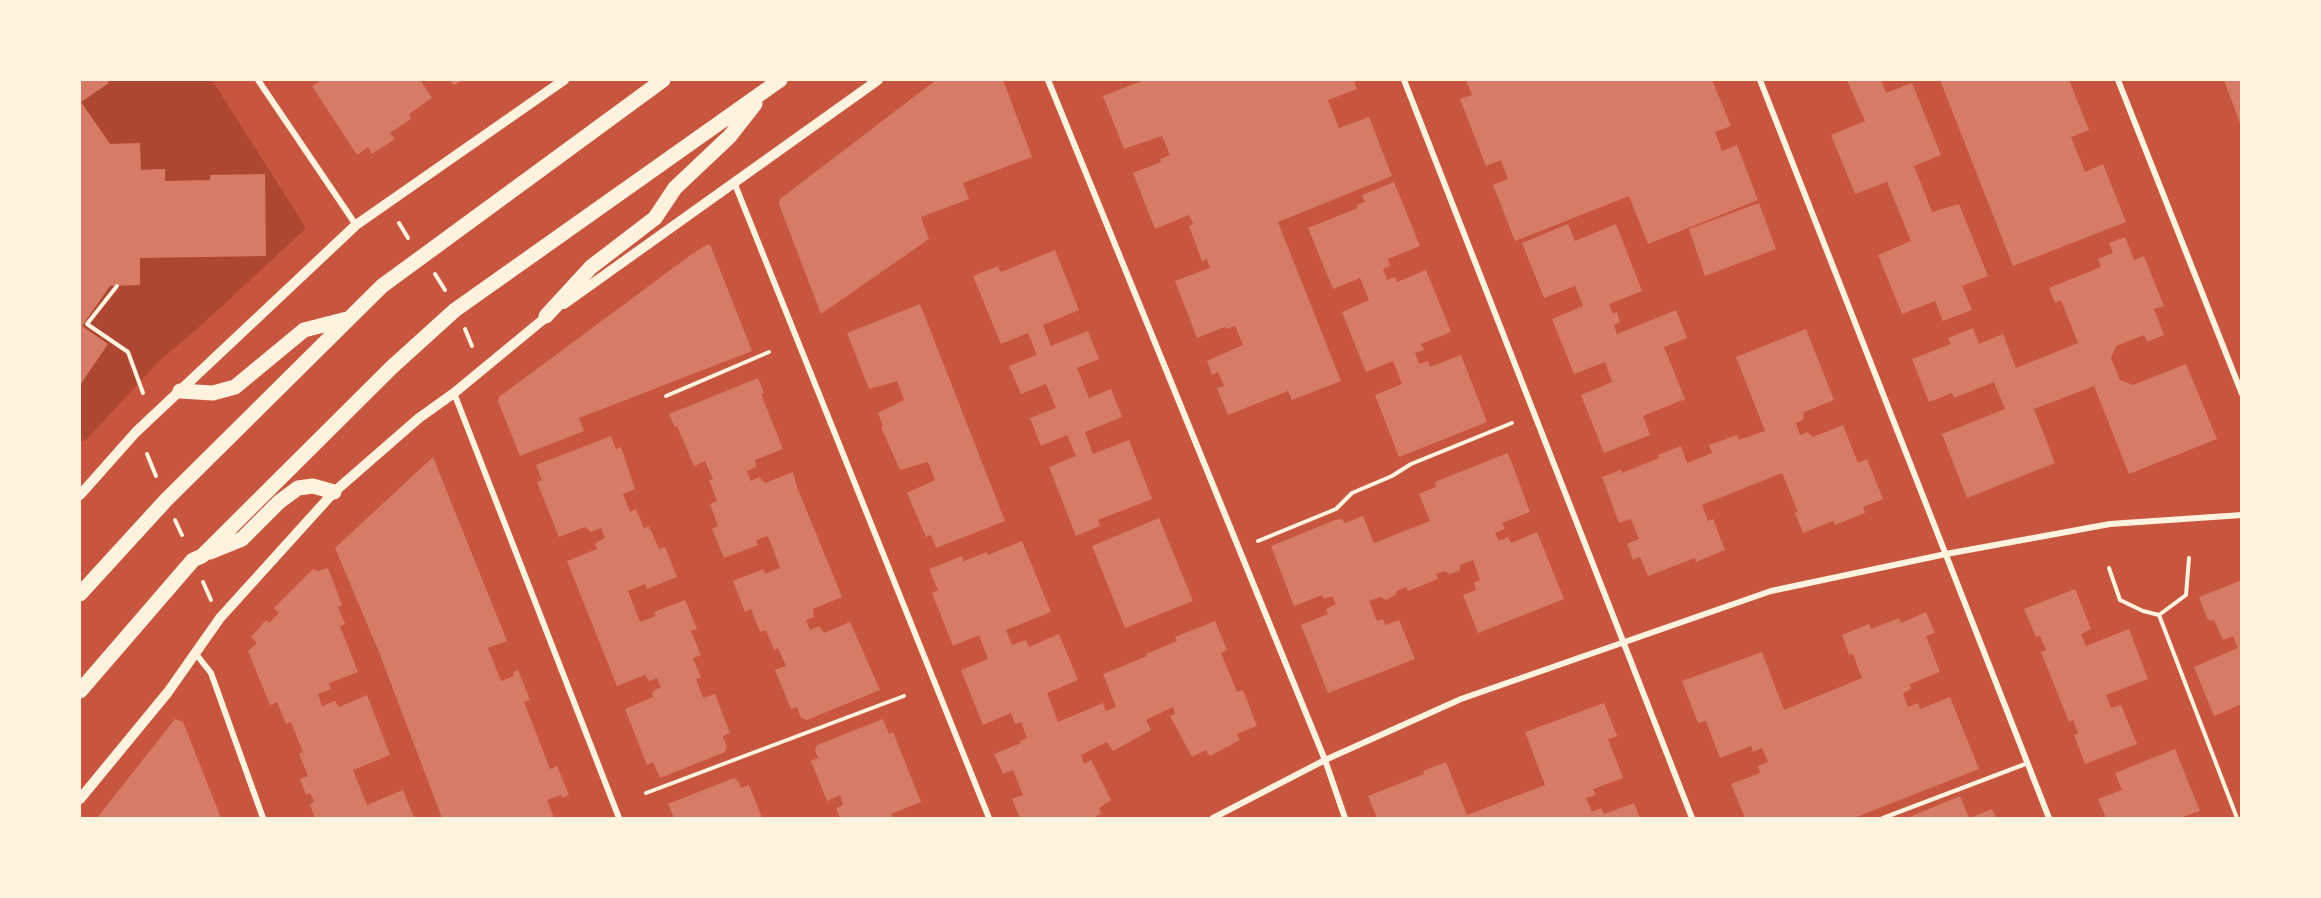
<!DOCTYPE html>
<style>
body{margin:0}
#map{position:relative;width:2321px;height:898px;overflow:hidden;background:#c8553d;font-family:"Roboto Serif",serif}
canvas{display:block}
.frame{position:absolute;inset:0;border:81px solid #fff3e0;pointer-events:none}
</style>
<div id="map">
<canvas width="2321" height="898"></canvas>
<div class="frame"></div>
</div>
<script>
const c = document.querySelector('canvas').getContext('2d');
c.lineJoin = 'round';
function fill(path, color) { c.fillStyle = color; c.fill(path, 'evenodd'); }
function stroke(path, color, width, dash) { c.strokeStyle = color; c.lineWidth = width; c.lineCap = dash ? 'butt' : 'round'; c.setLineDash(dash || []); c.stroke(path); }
fill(new Path2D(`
 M80,80H212L306,228L206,321L157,363L87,439L81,442L80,441Z`), '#ae4732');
fill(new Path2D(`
 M80,80H107L109,83L81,102L110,144L140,143L141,170L165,169V181L210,180V175L265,174L266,256L140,258V285L110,286L82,326L108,344L80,385Z
 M321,80H420L432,98L409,114L411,119L390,133L395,139L372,154L368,147L357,155L312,86Z
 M450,80H463L454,85Z
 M936,80H1003L1032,157L963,183L969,199L921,217L929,239L821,314L779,204L780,199Z
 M1144,80H1354L1357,89L1328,100L1339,128L1369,117L1392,176L1278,222L1341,381L1292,400L1288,391L1228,415L1217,388L1224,386L1218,372L1212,375L1207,361L1243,345L1235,326L1226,329L1225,327L1197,338L1175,281L1210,268L1207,259L1202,261L1189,226L1193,224L1189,215L1155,229L1133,173L1161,162L1160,159L1170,155L1162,136L1124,149L1103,96Z
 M1466,80H1712L1731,126L1715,132L1722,151L1737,145L1758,200L1648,244L1629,196L1515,241L1493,185L1508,179L1501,160L1486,166L1460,99L1472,95Z
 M1847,80H1881L1886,93L1912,83L1941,155L1914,166L1932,212L1959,204L1988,276L1962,286L1972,310L1943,321L1935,301L1902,314L1878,255L1911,241L1887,182L1855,194L1831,135L1865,121Z
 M1940,80H2069L2089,130L2071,137L2085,172L2103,164L2126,222L2013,266Z
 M2224,80H2242V126H2241Z
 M1394,182L1420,246L1388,259L1390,266L1383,269L1387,280L1395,277L1397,282L1426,270L1451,332L1421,344L1424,350L1415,353L1419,364L1428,361L1430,367L1461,355L1487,422L1399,457L1375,395L1402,384L1393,361L1366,372L1342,312L1369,300L1360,278L1333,289L1308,228L1358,208L1356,205L1365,202L1362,195Z
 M1759,203L1776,249L1705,276L1689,229Z
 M1568,224L1575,241L1616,224L1642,291L1609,304L1613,314L1617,312L1620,322L1614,325L1617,334L1676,310L1687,338L1664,347L1685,399L1643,416L1650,435L1604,453L1581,395L1612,382L1605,362L1574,374L1552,319L1583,306L1575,286L1544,298L1522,243Z
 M2125,237L2134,260L2144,256L2164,306L2154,309L2164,335L2147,342L2144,335L2116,346L2111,358L2120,380L2133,385L2186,364L2217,439L2129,474L2094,386L2034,409L2055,463L1967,498L1942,434L2005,409L1994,382L1954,398L1952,393L1929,402L1912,359L1951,344L1948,338L1973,328L1979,344L2003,334L2016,368L2078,343L2061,300L2055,303L2049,288L2101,267L2098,259L2113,253L2109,243Z
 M708,244L711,247L752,351L579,418L584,431L520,456L498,401L499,397L692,254Z
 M1055,250L1079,310L1043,325L1051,346L1088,331L1099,359L1077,368L1089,398L1111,389L1122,417L1085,432L1093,454L1129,440L1152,499L1098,520L1100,526L1076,536L1049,467L1076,456L1067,435L1041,446L1030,418L1056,408L1046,384L1021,394L1009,366L1037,355L1028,333L1001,344L973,276L998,266L1001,272Z
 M920,304L1005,521L936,548L931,535L926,537L907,493L935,480L928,462L900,470L881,427L883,426L878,413L904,400L897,381L869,389L847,333Z
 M1806,329L1834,400L1804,412L1803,420L1796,423L1800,435L1807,432L1813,437L1843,425L1858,463L1867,459L1883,499L1863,507L1865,513L1835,525L1833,521L1803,533L1795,513L1798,512L1782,473L1702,505L1708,521L1713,519L1725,550L1696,562L1695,558L1648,576L1640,557L1633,560L1627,544L1639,539L1631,519L1619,523L1602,477L1621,470L1622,473L1659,458L1658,455L1681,446L1687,463L1712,453L1709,445L1737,435L1739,440L1765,431L1736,357Z
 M758,378L764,393L761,394L783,449L755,460L756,467L747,471L751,481L759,477L765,483L793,472L797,487L842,597L813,609L814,617L806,620L810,630L819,626L824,633L850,622L880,690L807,720L801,718L797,707L791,709L775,670L786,666L778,648L774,650L766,630L760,632L751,609L745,612L733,581L764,569L765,574L780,568L768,536L756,540L758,545L724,558L712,529L718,526L710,504L717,501L709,480L713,479L705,461L694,466L677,426L675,427L669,414Z
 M611,436L616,449L621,447L635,489L623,494L630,512L636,509L644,529L649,526L659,549L665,547L677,577L647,589L645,584L628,591L640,622L656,616L654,612L685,600L697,629L691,631L701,655L693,658L701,678L696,679L703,698L715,694L730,733L723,736L727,747L725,752L660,778L653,762L647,765L625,709L653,697L652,694L654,690L661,687L657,678L649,681L645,675L617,686L567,561L597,549L595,545L597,542L605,538L601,528L591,532L585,527L559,537L537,482L542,480L536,465Z
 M1508,453L1530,512L1502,523L1505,529L1495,533L1499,541L1508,537L1511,543L1537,532L1564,599L1478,633L1463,595L1476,590L1474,583L1480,580L1473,560L1460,565V570L1450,574L1444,571L1436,574L1438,579L1408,591L1406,587L1397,591L1395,595L1386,600L1380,597L1369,601L1377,621L1383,619L1385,625L1399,620L1415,659L1328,693L1301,625L1328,614L1326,609L1336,604L1332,596L1324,599L1322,595L1294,606L1271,546L1335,520L1342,519L1345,523L1363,516L1374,543L1430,521L1419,494L1436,487L1435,483L1437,481Z
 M433,457L507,641L488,648L501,681L514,676L513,672L518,670L530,700L524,702L550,769L557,766L569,795L562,798L561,795L547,800L554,818H442L379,652L335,548Z
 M1159,518L1193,601L1125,628L1092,546Z
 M1022,541L1051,612L1006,630L1012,645L1026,640L1029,647L1059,634L1078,680L1047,693L1058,722L1103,703L1106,711L1116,707L1103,674L1147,656L1146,654L1177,641L1175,637L1215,621L1227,650L1221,653L1237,692L1243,690L1257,726L1237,734L1240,740L1210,756L1206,750L1192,757L1170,716L1175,714L1173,707L1146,720L1151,730L1113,751L1107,742L1081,755L1084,764L1091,760L1111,800L1099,808L1101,814L1092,818H1020L1012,799L1023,795L1013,770L1003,774L994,754L1021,743L1020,741L1027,738L1021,722L1015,724L1011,713L983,725L961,670L988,659L979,635L953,646L932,593L938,590L929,569L962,556L964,561L987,552L988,555Z
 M328,568L342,605L338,607L345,624L340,626L358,672L329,683L331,689L318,694L322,706L335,701L339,707L367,695L390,755L353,770L367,805L403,790L414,818H315L310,805L314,801L310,793L306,795L300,779L308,776L299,754L303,752L291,722L286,724L277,702L270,705L248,651L257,643L251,637L266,620L269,623L279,613L274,608L313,569L318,571Z
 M2242,580V704L2214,716L2194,667L2238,648L2233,636L2223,640L2214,620L2210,621L2207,618L2199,597Z
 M2075,589L2091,629L2081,634L2086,646L2129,629L2148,679L2106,695L2111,708L2121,705L2137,744L2085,764L2074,735L2078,733L2073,720L2069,722L2041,652L2046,650L2040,636L2036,637L2024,609Z
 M1926,612L1935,633L1926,636L1940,672L1910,684L1911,689L1903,693L1908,707L1918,703L1920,709L1950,697L1979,769L1854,818H1745L1731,784L1760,773L1758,766L1768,762L1762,748L1753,752L1751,746L1720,758L1706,721L1698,723L1682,681L1762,652L1784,710L1862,678L1853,654L1849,655L1842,635L1869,624L1871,629L1899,618L1901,623Z
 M1604,703L1617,736L1608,739L1623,778L1593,789L1596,795L1586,798L1592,812L1601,808L1604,814L1634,803L1640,818H1377L1368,796L1424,774L1423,771L1446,762L1467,815L1545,785L1525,732Z
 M175,719L183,722L221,818H97Z
 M883,719L889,734L893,732L921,802L891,814L893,818H840L836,808L843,805L840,795L827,801L811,761L818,758L815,750L817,745Z
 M2175,749L2200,811L2180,818H2106L2098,799L2122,790L2115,773Z
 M734,778L738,781L741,788L749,785L762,818H674L668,804Z
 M1960,796L1969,818H1907Z
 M1992,809L1996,818H1970Z`), '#d67c66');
stroke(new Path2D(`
 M399,223L408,238
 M435,274L445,290
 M117,286L87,324L128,352L143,393
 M465,329L472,346
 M666,396L769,352
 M147,454L156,476
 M175,520L182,535
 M1258,541L1336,509L1352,493L1392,476L1411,464L1512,423
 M2109,568L2120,600L2143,611L2159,615L2186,595L2189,558
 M203,582L211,600
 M2159,615L2237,818
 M646,793L904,696`), '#fff3e0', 4);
stroke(new Path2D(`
 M1883,818L2028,763`), '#fff3e0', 4.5);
stroke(new Path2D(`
 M258,80L356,225
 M1048,80L1325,760L1345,818
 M1404,80L1692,818
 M1760,80L2049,818
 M2118,80L2242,394
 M734,182L989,818
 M454,393L619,818
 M196,654L211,673L263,818
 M1213,818L1325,760L1461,699L1771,591L1946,554L2110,524L2242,515`), '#fff3e0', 6);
stroke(new Path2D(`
 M564,304L878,80
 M80,495L136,432L356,225L564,80
 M80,799L168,692L220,618L334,492L419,418L454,393L551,313`), '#fff3e0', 10);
stroke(new Path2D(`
 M546,316L591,267L655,218L675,188L730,136L755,104
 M180,391L213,393L235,387L304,330L347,319
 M210,552L242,539L279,502L298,488L313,486L334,492
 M80,594L166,500L382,286L663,80
 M80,691L193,560L202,556L392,367L455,310L780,80`), '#fff3e0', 15);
</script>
